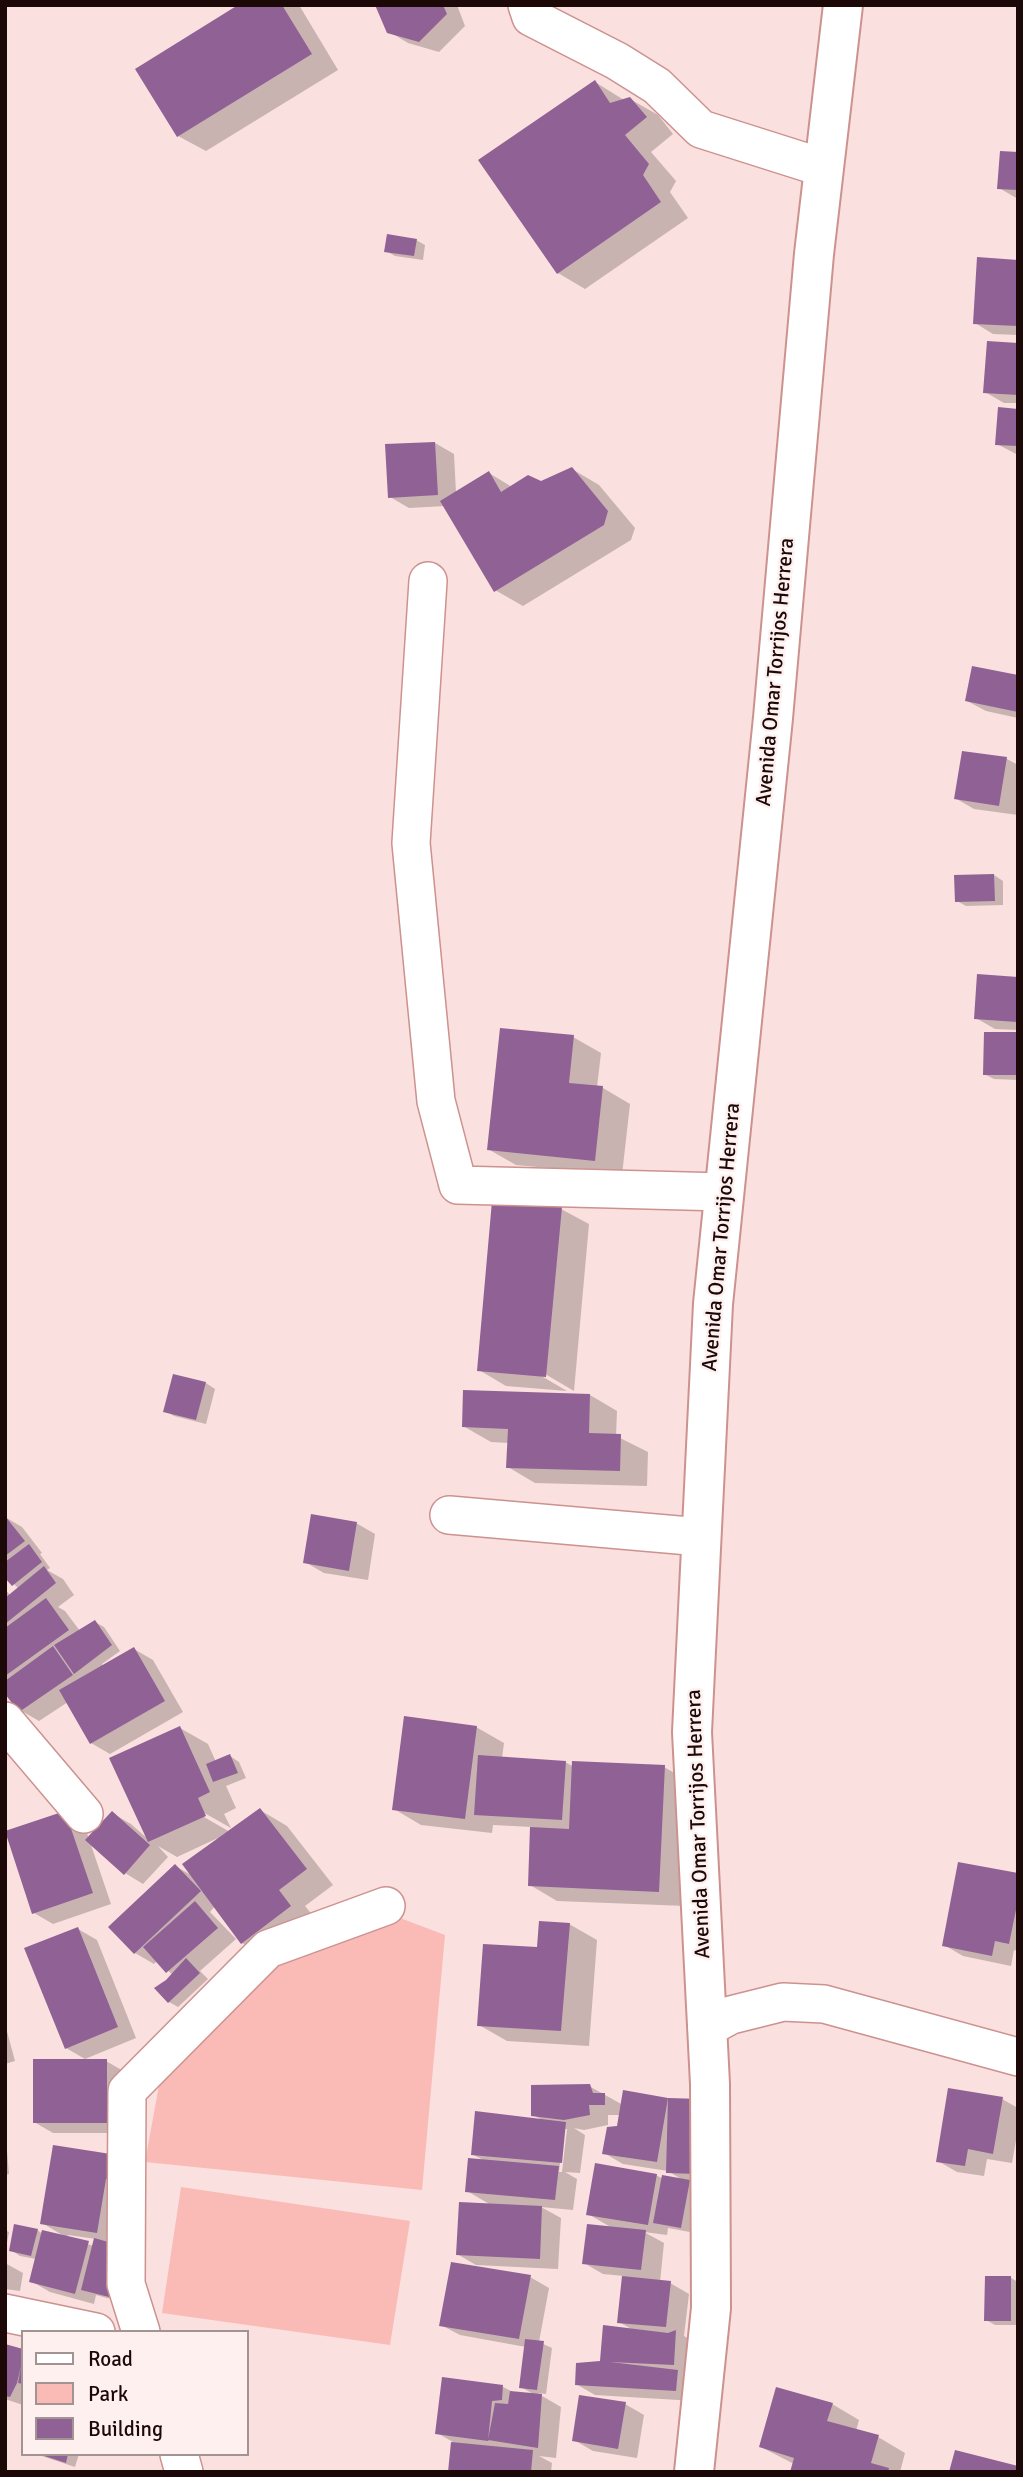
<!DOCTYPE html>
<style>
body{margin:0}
#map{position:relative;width:1023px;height:2477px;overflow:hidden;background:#fae0de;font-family:Signika,sans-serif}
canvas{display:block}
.frame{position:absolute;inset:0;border:7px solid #1b0807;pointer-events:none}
.legend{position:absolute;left:21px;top:2330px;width:228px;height:126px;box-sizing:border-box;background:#fef0ef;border:2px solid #a39392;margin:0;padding:9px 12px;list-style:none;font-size:21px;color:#1b0807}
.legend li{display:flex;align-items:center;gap:14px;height:35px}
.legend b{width:35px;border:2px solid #a39392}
</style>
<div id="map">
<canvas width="1023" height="2477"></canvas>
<div class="frame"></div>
<ul class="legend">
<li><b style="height:9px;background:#fff"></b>Road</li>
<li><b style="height:19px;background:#fabbb7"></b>Park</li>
<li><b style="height:19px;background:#8f6195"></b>Building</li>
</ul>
</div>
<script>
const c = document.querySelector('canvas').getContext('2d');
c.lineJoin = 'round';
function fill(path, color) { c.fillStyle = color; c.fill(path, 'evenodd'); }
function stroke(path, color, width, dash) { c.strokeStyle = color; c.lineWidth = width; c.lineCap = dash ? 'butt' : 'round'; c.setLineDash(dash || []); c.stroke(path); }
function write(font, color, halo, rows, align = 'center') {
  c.font = font + ' Signika,sans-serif'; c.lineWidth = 5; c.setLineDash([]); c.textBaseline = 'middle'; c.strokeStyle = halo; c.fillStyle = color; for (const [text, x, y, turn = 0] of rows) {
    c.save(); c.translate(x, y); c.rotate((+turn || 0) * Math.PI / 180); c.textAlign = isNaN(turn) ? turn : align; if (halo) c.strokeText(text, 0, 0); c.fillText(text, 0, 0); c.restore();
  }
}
fill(new Path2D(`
 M400,1918L445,1935L422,2190L145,2162L162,2069L276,1958Z
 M181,2187L410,2221L390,2345L162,2313Z`), '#fabbb7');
fill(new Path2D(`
 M241,5H299L338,70L206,151L178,136Z
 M377,5H457L465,26L439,52L408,43L388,31Z
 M595,82L624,100L630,99L658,115L673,134L651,152L676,181L670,192L688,218L585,289L558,273Z
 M1018,154V199L999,188Z
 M416,240L425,245L423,260L395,256L386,251Z
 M1018,261V335L993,334L975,323Z
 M1018,345V403H1004L985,392Z
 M1018,411V455L997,444Z
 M435,443L454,454L456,493L489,473L512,487L541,482L572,469L599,485L635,528L631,540L523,606L495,590L445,506L409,508L390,497Z
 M1018,677V718L986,711L967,701Z
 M963,752L1007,759L1018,765V815L974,809L955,798Z
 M994,875L1003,881V905L966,906L957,901Z
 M1018,979V1030L995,1029L976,1018Z
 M1018,1034V1080L994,1079L984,1074Z
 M573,1037L601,1053L597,1087L603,1088L630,1104L622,1175L516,1165L488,1149Z
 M561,1209L589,1224L574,1391L540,1371L538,1374L567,1391L506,1386L479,1370Z
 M206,1383L215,1389L206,1424L174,1416L165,1411Z
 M590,1395L617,1411L616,1436L648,1452L647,1486L535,1483L508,1467L509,1443L491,1442L463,1426Z
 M5,1517L22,1527L42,1553L40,1554L50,1568L47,1570L63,1579L74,1595L58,1607L65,1611L80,1631L95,1622L104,1627L120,1651L102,1664L103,1666L134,1649L153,1660L183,1712L110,1754L91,1743L68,1702L39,1721L20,1710L5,1691V1589L10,1595L18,1588L5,1575Z
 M356,1523L375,1534L368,1580L324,1573L305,1562Z
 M476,1727L504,1743L502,1758L565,1762L574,1767H664L692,1783L686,1906L557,1901L530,1885L532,1827L493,1825L492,1833L421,1825L394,1809Z
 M180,1728L208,1744L216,1762L230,1756L239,1762L246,1778L226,1786L236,1808L224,1814L231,1828L199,1810L197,1813L230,1832L260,1810L287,1826L333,1885L305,1906L318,1922L270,1959L242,1943L215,1906L210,1912L236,1939L200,1971L208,1979L178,2007L169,2002L173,1975L157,1961L154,1964L135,1953L110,1927L175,1866L193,1876L218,1838L177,1857L158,1846L168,1857L143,1884L125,1873L90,1842L111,1904L53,1924L34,1913L7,1833L84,1824L89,1839L112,1813L131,1824L149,1840Z
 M1018,1875V1951L1014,1950L1011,1966L963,1956L944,1945Z
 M569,1924L597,1940L589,2046L507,2041L479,2025L539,1949Z
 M78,1929L97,1940L136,2038L85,2059L66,2048Z
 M5,2024L15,2061L5,2064Z
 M106,2061L125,2072V2133H53L34,2122Z
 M589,2086L623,2105L625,2093L668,2100L699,2187L690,2232L668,2228L667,2235L644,2232L664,2243L660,2282L670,2283L689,2294L684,2336L694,2342L693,2374H682L696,2382L695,2401L595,2395L576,2384L635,2331L619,2322L624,2276L603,2274L584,2263L614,2229L588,2214L656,2175L663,2179H681L668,2171L623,2164L604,2153L619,2127L621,2115H608V2125L584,2130L574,2128L585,2135L580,2173L565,2172L577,2179L573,2210L541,2207L561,2218L558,2269L476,2265L457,2254L491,2205L467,2191L485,2161L472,2154L544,2121L533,2115ZM564,2129H567L562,2172H559Z
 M1002,2099L1018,2108V2129L1012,2163L987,2159L984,2176L957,2172L938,2161Z
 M5,2128L9,2174L5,2175Z
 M54,2147L125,2189L118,2301L96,2295L94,2304L50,2292L31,2281L36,2259L20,2256L11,2250L37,2230L43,2234L64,2236L42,2223ZM68,2235L96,2239L94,2246L67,2238Z
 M5,2230L9,2232L5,2253Z
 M5,2263L23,2273L20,2291L5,2289Z
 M530,2277L549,2288L539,2342L552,2348L546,2394L537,2393L561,2407L556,2458L539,2456L552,2463L551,2472H450L453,2442L437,2433L503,2387L515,2393L535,2395L521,2387L526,2347L460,2335L441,2325Z
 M1011,2278L1018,2282V2325H995L986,2320Z
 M5,2345L23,2351V2405L5,2399Z
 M625,2404L644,2415L637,2458L593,2451L574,2440Z
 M832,2404L859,2420L856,2431L878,2437L905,2453L900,2472H792L794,2464L761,2447Z
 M36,2454H79L75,2467Z`), '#0003');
fill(new Path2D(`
 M238,5H282L312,54L177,137L135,69Z
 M375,5H443L447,14L419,42L387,33Z
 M595,80L610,103L630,97L647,117L625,135L649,164L643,175L661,202L557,274L478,160Z
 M1000,151L1018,152V190L997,189Z
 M387,234L417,239L414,256L384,252Z
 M977,257L1018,260V326L973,324Z
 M987,341L1018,343V395L983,393Z
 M998,407L1018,409V446L995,445Z
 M435,442L438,495L388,498L385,444Z
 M572,467L608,511L604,525L494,592L440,501L489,471L501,492L528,475L541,481Z
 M972,666L1018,675V712L965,701Z
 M962,751L1007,757L999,806L954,799Z
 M994,874L995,901L955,902L954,875Z
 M977,974L1018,977L1017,1022L974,1019Z
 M500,1028L574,1035L569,1083L603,1086L595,1161L487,1150Z
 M984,1032H1018V1075H983Z
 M492,1201L562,1207L546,1377L477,1371Z
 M173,1374L206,1382L196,1420L163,1412Z
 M463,1390L590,1394L589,1433L621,1434L620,1471L506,1468L508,1429L462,1427Z
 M311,1514L357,1522L349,1571L303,1563Z
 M5,1516L25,1541L5,1556Z
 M29,1544L42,1562L12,1586L5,1578V1562Z
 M44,1566L56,1583L5,1624V1598Z
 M46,1598L69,1630L5,1676V1628Z
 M95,1620L112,1645L74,1674L54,1645Z
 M53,1646L73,1675L19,1712L5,1694V1681Z
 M134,1647L165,1701L90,1744L59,1690Z
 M404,1716L477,1726L465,1819L392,1810Z
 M180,1726L210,1792L198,1798L206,1816L148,1842L109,1758Z
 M230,1754L238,1773L213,1782L206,1764Z
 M478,1755L566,1761L562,1820L474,1815Z
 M572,1761L665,1765L659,1892L528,1886L530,1827L569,1829Z
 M260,1808L307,1869L279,1890L291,1906L241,1944L182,1864Z
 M65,1811L93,1893L32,1914L5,1831Z
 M112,1811L150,1845L124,1875L85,1840Z
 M958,1862L1018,1873V1900L1009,1944L995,1941L992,1956L942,1946Z
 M175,1864L201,1891L134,1954L108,1927Z
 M195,1901L218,1928L166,1973L143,1947Z
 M539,1921L570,1923L561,2031L477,2026L483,1944L537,1947Z
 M78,1927L118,2027L65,2049L24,1948Z
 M186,1958L200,1973L168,2003L154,1988L166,1980Z
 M33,2059H107V2123H33Z
 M590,2084L593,2093H605V2105H589L590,2115L564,2120L531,2116V2085Z
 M948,2088L1003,2097L993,2154L968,2149L965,2166L936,2162Z
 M623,2090L668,2098L657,2162L602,2154L607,2127L617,2126Z
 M668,2098L702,2099L698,2174L666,2173Z
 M475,2111L566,2122L562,2163L471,2155Z
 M53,2145L117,2155L113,2180L106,2179L97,2233L40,2224Z
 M468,2158L559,2166L555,2200L465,2192Z
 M595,2163L657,2174L648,2225L586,2215Z
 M662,2175L690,2180L681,2228L653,2223Z
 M459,2202L542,2206L540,2259L456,2255Z
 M14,2224L38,2229L31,2256L9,2251Z
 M587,2224L646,2230L641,2270L582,2264Z
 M42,2230L89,2241L75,2294L29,2282Z
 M94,2238L123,2246L109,2297L81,2290Z
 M451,2262L531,2275L519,2339L439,2326Z
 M622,2276L671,2281L666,2327L617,2323Z
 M985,2276H1011V2321H984Z
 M603,2325L668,2333L676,2330L674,2365L610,2362L678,2370L676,2391L575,2385L576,2363L600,2361Z
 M525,2339L544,2341L537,2390L519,2388Z
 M5,2344L23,2349V2384L18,2383L21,2366L17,2383L10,2397L5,2396Z
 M442,2377L503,2385L502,2400L492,2401L488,2441L435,2434Z
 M776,2387L833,2403L827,2421L879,2435L871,2463L889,2468L888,2472H790L794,2458L759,2447Z
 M510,2391L542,2394L538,2448L488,2440L495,2403L508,2404Z
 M579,2395L626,2402L618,2449L572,2441Z
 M451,2442L533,2450L531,2472H448Z
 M955,2450L1018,2466V2472H949Z
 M38,2454H68L66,2463Z`), '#8f6195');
const minor = new Path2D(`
 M527,5L531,17L617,61L657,86L701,129L824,168
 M428,581L411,843L436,1101L458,1185L724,1192
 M449,1515L701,1537
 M5,1721L84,1814
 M707,2028L731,2015L783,2002L824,2004L1018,2057
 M5,2313L96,2332
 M141,2332L126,2284L127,2091L268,1949L386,1906
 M179,2454L184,2472`);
const tertiary = new Path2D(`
 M694,2472L711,2308L710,2084L692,1732L713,1304L773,718L814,254L843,5`);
stroke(minor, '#cc928f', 40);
stroke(tertiary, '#cc928f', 42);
stroke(minor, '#fff', 37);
stroke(tertiary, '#fff', 38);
write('21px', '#1b0807', '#fef0ef', [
 ["Avenida Omar Torrijos Herrera",776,672,-85],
 ["Avenida Omar Torrijos Herrera",722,1237,-85],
 ["Avenida Omar Torrijos Herrera",699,1824,-92]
]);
</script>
